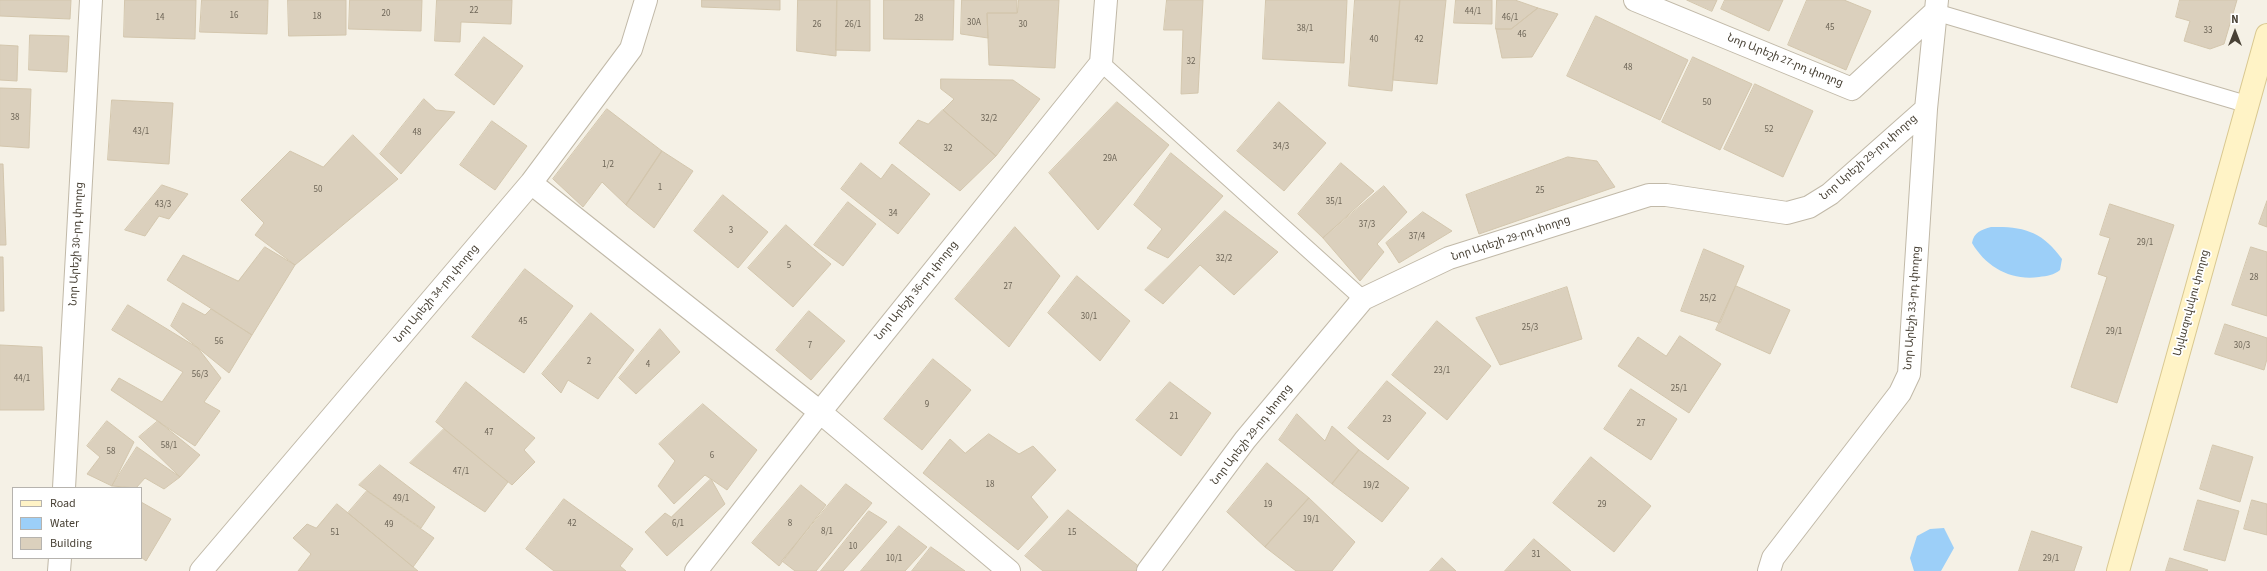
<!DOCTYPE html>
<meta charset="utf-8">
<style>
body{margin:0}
#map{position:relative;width:2267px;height:571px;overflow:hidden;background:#f5f1e6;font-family:"Source Sans 3",sans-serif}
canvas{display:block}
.legend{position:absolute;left:12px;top:487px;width:130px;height:72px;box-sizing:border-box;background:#fff;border:1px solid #b6b3ae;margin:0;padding:5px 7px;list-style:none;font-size:12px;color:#484135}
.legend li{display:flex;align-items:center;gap:8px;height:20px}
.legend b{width:20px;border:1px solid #b6b3ae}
.north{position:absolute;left:2215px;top:12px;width:40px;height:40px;-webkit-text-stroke:3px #fff;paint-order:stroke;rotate:0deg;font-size:11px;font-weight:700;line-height:16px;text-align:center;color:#484135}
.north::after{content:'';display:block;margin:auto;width:14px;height:18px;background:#484135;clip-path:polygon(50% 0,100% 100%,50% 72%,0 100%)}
</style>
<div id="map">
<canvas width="2267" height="571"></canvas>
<ul class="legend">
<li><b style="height:5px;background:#fff3c6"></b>Road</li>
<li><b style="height:11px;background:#9ccff8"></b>Water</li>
<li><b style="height:11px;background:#dbd0bd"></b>Building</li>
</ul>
<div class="north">N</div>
</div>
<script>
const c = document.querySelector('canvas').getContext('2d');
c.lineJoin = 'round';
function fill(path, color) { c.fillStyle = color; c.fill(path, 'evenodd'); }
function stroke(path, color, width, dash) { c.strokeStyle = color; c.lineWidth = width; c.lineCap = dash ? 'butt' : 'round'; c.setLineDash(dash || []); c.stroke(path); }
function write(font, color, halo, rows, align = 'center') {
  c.font = font + ' "Source Sans 3","Noto Sans Armenian",sans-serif'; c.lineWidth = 3.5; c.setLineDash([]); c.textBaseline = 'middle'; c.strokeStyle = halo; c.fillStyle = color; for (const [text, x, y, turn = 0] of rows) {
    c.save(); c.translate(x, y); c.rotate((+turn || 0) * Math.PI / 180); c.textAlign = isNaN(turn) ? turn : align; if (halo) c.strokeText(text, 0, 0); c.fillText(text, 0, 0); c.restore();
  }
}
fill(new Path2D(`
 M1991,227C2024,226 2043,232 2062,259L2060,270C2054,275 2047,276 2039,277C2011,281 1986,267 1972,243C1974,232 1981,230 1991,227Z
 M1944,528L1954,548L1941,571H1914L1910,558L1917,536L1930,529Z`), '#9ccff8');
const building = new Path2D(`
 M0,0H71L70,19L0,16Z
 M125,0H196L195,39L124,37Z
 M202,0H268L267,34L200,32Z
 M288,0H346V35L289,36Z
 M350,0H422L421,31L349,29Z
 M437,0H512L511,24L461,22L460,42L435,41Z
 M702,0H780V10L702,7Z
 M798,0H837L836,56L797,51Z
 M837,0H870V51L836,50Z
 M884,0H954L953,40L884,39Z
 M962,0H1017V13H987L988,38L961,34Z
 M1019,0H1059L1055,68L989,65L987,13H1017Z
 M1167,0H1203L1198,93L1181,94L1183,30H1164Z
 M1266,0H1347L1344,63L1263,59Z
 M1355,0H1400L1392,91L1349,86Z
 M1400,0H1446L1437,84L1393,80Z
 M1456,0H1492V24L1454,23Z
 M1497,0H1515L1538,8L1511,29H1496Z
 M1687,0H1717L1712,11Z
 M1725,0H1783L1769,31L1721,9Z
 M1807,0H1844L1871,11L1846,70L1788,45Z
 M2180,0H2237L2224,44L2210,49L2184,41L2190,21L2176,17Z
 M1538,8L1558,14L1532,57L1502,58L1496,29H1511Z
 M1596,16L1688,60L1660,120L1567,76Z
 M30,35L69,36L67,72L29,70Z
 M484,37L523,66L494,105L455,75Z
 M0,45L18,46L17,81L0,80Z
 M1693,57L1752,84L1720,150L1662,122Z
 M941,79L1013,80L1040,99L996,156L943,110L954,99L941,89Z
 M1755,84L1813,111L1783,177L1724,149Z
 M0,88L31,89L29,148L0,146Z
 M424,99L436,110L455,112L401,174L380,154Z
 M112,100L173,103L169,164L108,160Z
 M1117,102L1169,145L1098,230L1049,173Z
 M1279,102L1326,143L1284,191L1237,151Z
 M607,109L662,151L626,205L602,182L583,207L553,179Z
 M943,110L996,156L960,191L899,143L918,120L928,124Z
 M492,121L527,146L495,190L460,165Z
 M353,135L398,179L295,265L255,235L264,223L241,200L290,151L323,167Z
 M662,151L693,171L654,228L626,205Z
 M1171,153L1223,196L1168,258L1147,248L1162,229L1134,205Z
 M1568,157L1597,161L1615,187L1479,234L1466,195Z
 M861,163L881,179L892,164L930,194L898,234L841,189Z
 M1341,163L1374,191L1323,238L1298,214Z
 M0,164H3L6,245H0Z
 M162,185L188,194L169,219L159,216L145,236L125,230Z
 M1384,186L1407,212L1377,244L1384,252L1360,281L1323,238Z
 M723,195L768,232L738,268L694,231Z
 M2267,201V227L2259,224Z
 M848,202L876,224L843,266L814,245Z
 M2110,204L2174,225L2117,403L2071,387L2107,277L2098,274L2110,238L2100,235Z
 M1225,211L1278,252L1234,295L1200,265L1163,304L1145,290Z
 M1423,212L1452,231L1399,263L1386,243Z
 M786,225L831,264L793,307L748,268Z
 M1015,227L1060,276L1009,347L955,299Z
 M265,247L295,265L252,335L167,280L183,255L238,281Z
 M2251,247L2267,252V316L2232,305Z
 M1704,249L1744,266L1720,323L1681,311Z
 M0,257H3L4,311H0Z
 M525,269L573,306L524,373L472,337Z
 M1077,276L1130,321L1100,361L1048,313Z
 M1736,286L1790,310L1770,354L1716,330Z
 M1567,287L1582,339L1500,365L1476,318Z
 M183,303L205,315L211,309L252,335L229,373L171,326Z
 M128,305L198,348L221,378L204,402L220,411L195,446L111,390L119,378L162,402L183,372L112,330Z
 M809,311L845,341L811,380L776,350Z
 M591,313L634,350L598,399L568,380L561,393L542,374Z
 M1437,321L1491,366L1447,420L1392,375Z
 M2225,324L2267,338V359L2264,370L2215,354Z
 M660,329L680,352L636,394L619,378Z
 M1680,336L1721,364L1689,413L1618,366L1638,337L1666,356Z
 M0,345L42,347L44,410H0Z
 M933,359L971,390L922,450L884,419Z
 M1387,381L1426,413L1388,460L1348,428Z
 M466,382L535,438L524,450L535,462L512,485L436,422Z
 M1170,382L1211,413L1181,456L1136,420Z
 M1631,389L1677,419L1651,460L1604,429Z
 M703,404L757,450L727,490L705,475L674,504L658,486L675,461L659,444Z
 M1297,414L1325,441L1332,426L1359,450L1332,484L1279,440Z
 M107,421L134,442L112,486L87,474L100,457L87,446Z
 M158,421L200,455L180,477L139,437Z
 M444,429L508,482L485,512L410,463Z
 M989,434L1019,454L1033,446L1056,470L1031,497L1048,517L1018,550L923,473L950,439L965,453Z
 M2213,445L2253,457L2240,502L2200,489Z
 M137,447L180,477L164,489L145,478L136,488L112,486Z
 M1359,450L1409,488L1382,522L1332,484Z
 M1591,457L1651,506L1614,552L1553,503Z
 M1267,463L1309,498L1265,547L1227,512Z
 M380,465L435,507L421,528L359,485Z
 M711,479L725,504L667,556L645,532L665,513L671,517Z
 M846,484L872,503L816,571H795L782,561Z
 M801,485L826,505L779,566L752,543Z
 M367,491L434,538L413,567L348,513Z
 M1309,498L1355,542L1332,571H1296L1265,547Z
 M564,499L633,549L620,566L626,571H554L526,549Z
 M2198,500L2239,511L2225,561L2184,550Z
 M2252,500L2267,504V535L2244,529Z
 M141,502L171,519L146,561L141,557Z
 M337,504L348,513L418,571H298L311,554L293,538L307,524L316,528Z
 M1068,510L1141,568L1138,571H1043L1025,556Z
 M869,511L887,522L843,571H821Z
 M899,526L927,547L905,571H861Z
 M2032,531L2082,547L2074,571H2019Z
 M1534,539L1571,571H1505Z
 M931,547L965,571H912Z
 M1442,558L1456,571H1430Z
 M2170,558L2208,570L2207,571H2166Z`);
fill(building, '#dbd0bd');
stroke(building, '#d3c6ad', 1);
const lane = new Path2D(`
 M1935,12L2246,104
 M1101,63L1363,299`);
const street = new Path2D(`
 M1635,0L1852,89L1935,12
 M531,183L820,412L1009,571
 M64,488L91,0
 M59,571L60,558
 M201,571L531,183L631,49L646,0
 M696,571L820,412L1101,63L1106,0
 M1148,571L1245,440L1363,299L1449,258L1649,195H1666L1787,213L1809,207L1830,194L1926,109
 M1769,571L1773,558L1900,393L1909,374L1926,109L1937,0`);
const secondary = new Path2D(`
 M2118,571L2267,35`);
stroke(lane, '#c1b9a8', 18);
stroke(street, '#c1b9a8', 24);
stroke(secondary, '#d9c891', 24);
stroke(lane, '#fff', 16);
stroke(street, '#fff', 22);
stroke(secondary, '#fff3c6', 22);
write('9px', '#6d6557', null, [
 ["22",474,11],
 ["44/1",1473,12],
 ["20",386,14],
 ["16",234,16],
 ["18",317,17],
 ["14",160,18],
 ["46/1",1510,18],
 ["28",919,19],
 ["30A",974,23],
 ["26",817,25],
 ["26/1",853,25],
 ["30",1023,25],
 ["45",1830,28],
 ["38/1",1305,29],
 ["33",2208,31],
 ["46",1522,35],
 ["40",1374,40],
 ["42",1419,40],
 ["32",1191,62],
 ["48",1628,68],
 ["50",1707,103],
 ["38",15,118],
 ["32/2",989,119],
 ["52",1769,130],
 ["43/1",141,132],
 ["48",417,133],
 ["34/3",1281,147],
 ["32",948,149],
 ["29A",1110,159],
 ["1/2",608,165],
 ["1",660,188],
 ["50",318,190],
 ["25",1540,191],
 ["35/1",1334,202],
 ["43/3",163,205],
 ["34",893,214],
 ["37/3",1367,225],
 ["3",731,231],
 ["37/4",1417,237],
 ["29/1",2145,243],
 ["32/2",1224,259],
 ["5",789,266],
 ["28",2254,278],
 ["27",1008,287],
 ["25/2",1708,299],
 ["30/1",1089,317],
 ["45",523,322],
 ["25/3",1530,328],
 ["29/1",2114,332],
 ["56",219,342],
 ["7",810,346],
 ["30/3",2242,346],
 ["2",589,362],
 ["4",648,365],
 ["23/1",1442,371],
 ["56/3",200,375],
 ["44/1",22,379],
 ["25/1",1679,389],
 ["9",927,405],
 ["21",1174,417],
 ["23",1387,420],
 ["27",1641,424],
 ["47",489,433],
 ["58/1",169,446],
 ["58",111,452],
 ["6",712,456],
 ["47/1",461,472],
 ["18",990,485],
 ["19/2",1371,486],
 ["49/1",401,499],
 ["19",1268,505],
 ["29",1602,505],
 ["19/1",1311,520],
 ["42",572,524],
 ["6/1",678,524],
 ["8",790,524],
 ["49",389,525],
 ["8/1",827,532],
 ["51",335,533],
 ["15",1072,533],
 ["10",853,547],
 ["31",1536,555],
 ["10/1",894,559],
 ["29/1",2051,559]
]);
write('11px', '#484135', '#fff', [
 ["Նոր Արեշի 27-րդ փողոց",1785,61,22],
 ["Նոր Արեշի 29-րդ փողոց",1869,158,-41],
 ["Նոր Արեշի 29-րդ փողոց",1511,239,-18],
 ["Նոր Արեշի 30-րդ փողոց",77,244,-87],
 ["Նոր Արեշի 36-րդ փողոց",917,291,-51],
 ["Նոր Արեշի 34-րդ փողոց",437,294,-50],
 ["Այվազովսկու փողոց",2192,303,-75],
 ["Նոր Արեշի 33-րդ փողոց",1913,308,-86],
 ["Նոր Արեշի 29-րդ փողոց",1252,435,-52]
]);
</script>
